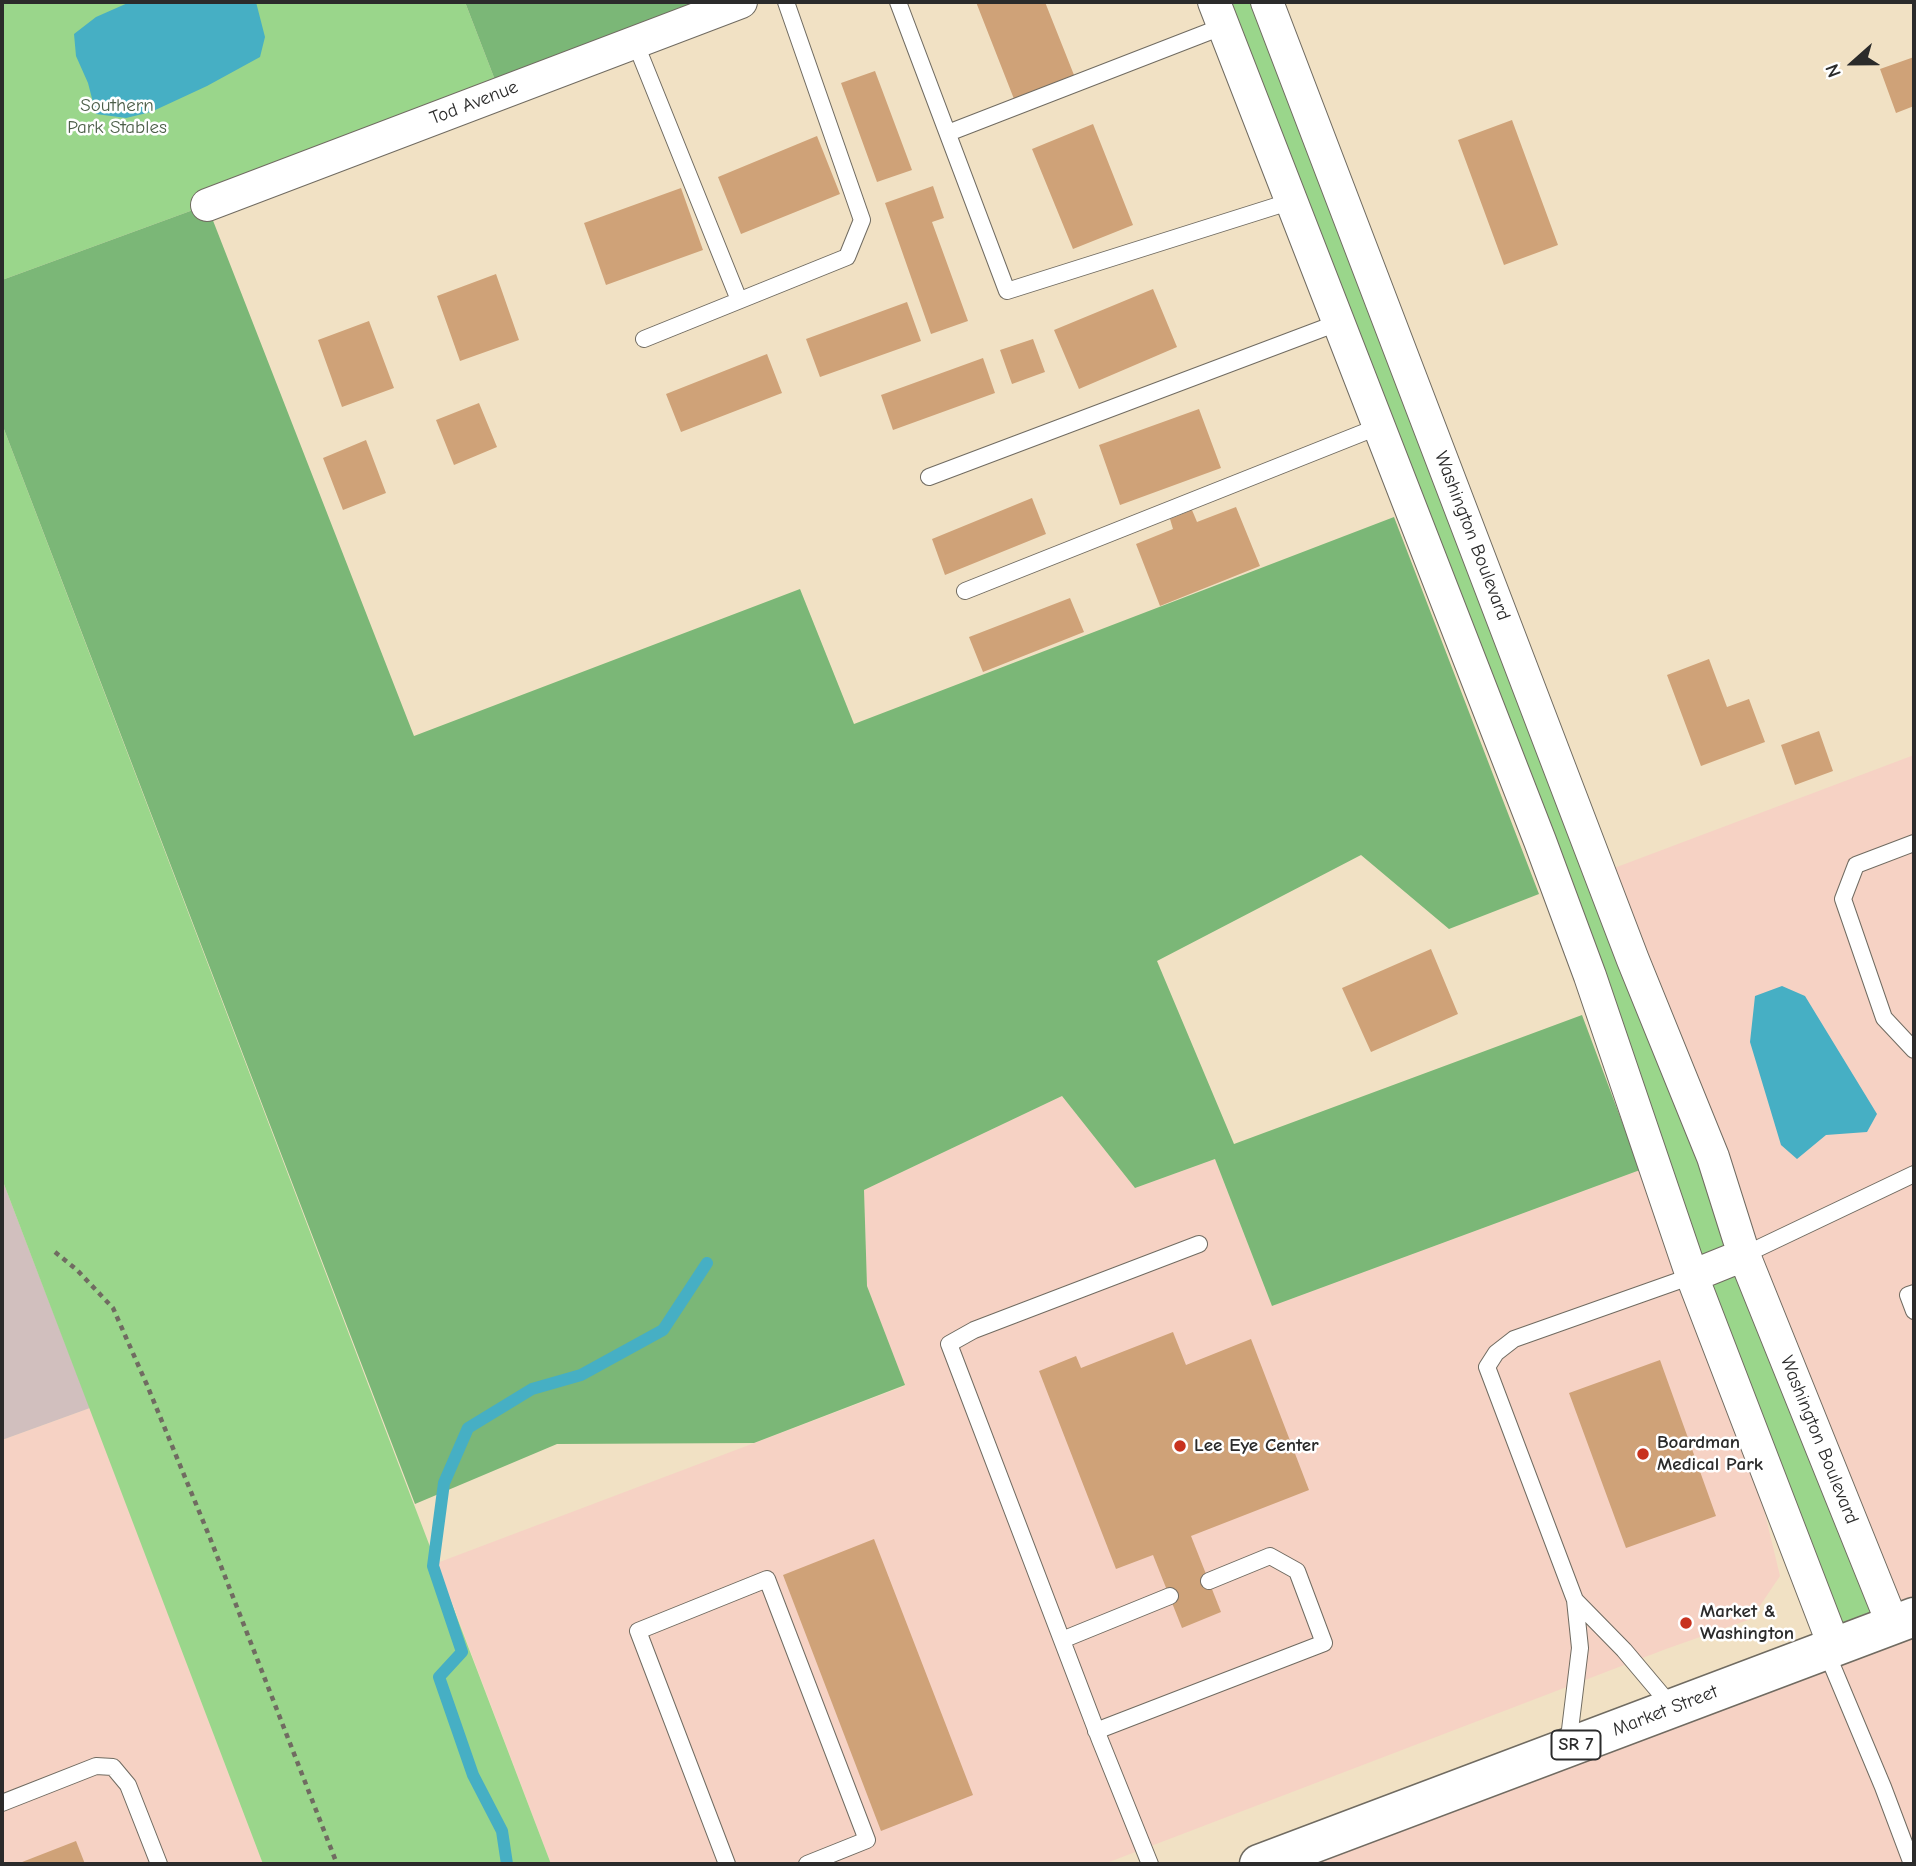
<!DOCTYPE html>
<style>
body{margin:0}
#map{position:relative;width:1916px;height:1866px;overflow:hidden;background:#f1e1c4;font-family:"Comic Neue",sans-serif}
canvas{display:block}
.frame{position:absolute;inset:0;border:4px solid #2b2b2b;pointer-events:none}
.north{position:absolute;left:1818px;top:28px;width:70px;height:70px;-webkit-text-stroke:5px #fff;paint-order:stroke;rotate:249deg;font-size:19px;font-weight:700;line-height:28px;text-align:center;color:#2b2b2b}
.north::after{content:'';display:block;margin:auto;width:24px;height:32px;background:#2b2b2b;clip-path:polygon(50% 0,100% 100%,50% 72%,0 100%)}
</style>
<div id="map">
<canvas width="1916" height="1866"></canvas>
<div class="frame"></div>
<div class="north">N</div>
</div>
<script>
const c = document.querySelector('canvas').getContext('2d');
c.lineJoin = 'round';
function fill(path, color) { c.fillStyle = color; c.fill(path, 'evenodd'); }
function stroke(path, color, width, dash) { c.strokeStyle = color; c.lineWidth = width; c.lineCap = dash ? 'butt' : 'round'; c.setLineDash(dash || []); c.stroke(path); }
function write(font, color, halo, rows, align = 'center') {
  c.font = font + ' "Comic Neue",sans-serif'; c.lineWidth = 5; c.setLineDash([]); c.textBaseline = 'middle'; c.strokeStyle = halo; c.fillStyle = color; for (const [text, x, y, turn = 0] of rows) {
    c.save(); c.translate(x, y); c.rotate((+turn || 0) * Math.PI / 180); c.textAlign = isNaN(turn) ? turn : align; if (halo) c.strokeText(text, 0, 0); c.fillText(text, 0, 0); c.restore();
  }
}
fill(new Path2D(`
 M1914,755V1864H1259L1826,1651L1601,873Z
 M1062,1096L1135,1188L1215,1159L1272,1306L1640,1170L1761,1497L1780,1576L1751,1619L1666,1649L1104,1864H551L437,1563L905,1386L867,1286L864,1190Z
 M90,1408L263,1864H2V1440Z`), '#f6d2c4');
fill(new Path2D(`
 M2,1179L90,1408L2,1440Z`), '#d1bfbe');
fill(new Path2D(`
 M2,2H465L500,93L193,210L2,280Z
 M1214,2H1267L1893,1625L1835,1648Z
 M2,424L551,1864H263L2,1179Z`), '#9ad68b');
fill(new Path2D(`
 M465,2H741L500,93Z
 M193,210L212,218L414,736L800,589L854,724L1394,517L1539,894L1449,929L1361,855L1157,961L1234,1144L1582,1015L1640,1170L1272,1306L1215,1159L1135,1188L1062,1096L864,1190L867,1286L905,1385L754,1443L557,1444L415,1504L2,424V280Z`), '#7bb777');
fill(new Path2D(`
 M130,2H256L265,37L260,57L207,86L151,112L126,118L96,114L88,83L76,56L74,34L96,17Z
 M1782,986L1805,996L1877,1114L1867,1132L1826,1135L1797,1159L1781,1145L1750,1042L1755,996Z`), '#46afc4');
stroke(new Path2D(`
 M507,1864L502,1831L473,1775L439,1677L462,1652L433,1566L444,1483L468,1428L532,1389L581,1375L663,1330L707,1263`), '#46afc4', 12);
fill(new Path2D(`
 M976,2H1045L1074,75L1014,99Z
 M1914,57V106L1896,113L1880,69Z
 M875,71L912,170L877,182L841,83Z
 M1512,120L1558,245L1504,265L1458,140Z
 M1093,124L1133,225L1073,249L1032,149Z
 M817,136L840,194L741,234L718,177Z
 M933,186L944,218L932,222L968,321L931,334L885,203Z
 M681,188L703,250L606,285L584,223Z
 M496,274L519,340L460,361L437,296Z
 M1153,289L1177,347L1079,389L1054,330Z
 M907,302L921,341L820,377L806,339Z
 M369,321L394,388L342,407L318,340Z
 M1033,339L1045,372L1012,384L1000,350Z
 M767,354L782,393L681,432L666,394Z
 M983,358L995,393L893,430L881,395Z
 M479,403L497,447L454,465L436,420Z
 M1199,409L1221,468L1120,505L1099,445Z
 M366,440L386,493L343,510L323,458Z
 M1032,498L1046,534L945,575L932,539Z
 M1236,507L1260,566L1160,606L1136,544L1173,529L1170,519L1192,510L1197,522Z
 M1070,598L1084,632L983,672L969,637Z
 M1709,659L1727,707L1749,699L1765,742L1701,766L1667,675Z
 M1819,731L1833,771L1795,785L1781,745Z
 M1431,949L1458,1014L1371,1052L1342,988Z
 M1173,1332L1186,1365L1251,1339L1309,1490L1191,1536L1221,1612L1182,1628L1153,1555L1116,1569L1039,1371L1076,1356L1081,1368Z
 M1660,1360L1716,1516L1626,1548L1569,1393Z
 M874,1539L973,1795L881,1831L783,1575Z
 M76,1841L85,1864H17Z`), '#cfa278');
const service = new Path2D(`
 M898,2L1007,291L1292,201
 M635,42L739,300
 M948,133L1224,26
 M644,339L847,257L862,220L786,2
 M929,477L1340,322
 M965,591L1380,426
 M1914,843L1856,865L1843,899L1884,1018L1914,1050
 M1744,1255L1914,1174
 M1914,1293L1908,1295L1914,1311
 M1575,1600L1624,1650L1672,1707
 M1062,1640L1170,1596
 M1826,1651L1883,1787L1912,1864
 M1096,1731L1324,1643L1297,1571L1270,1556L1209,1581
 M1568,1746L1580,1648L1575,1600L1487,1367L1496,1353L1514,1339L1692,1276
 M2,1803L96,1766L113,1767L128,1785L159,1864
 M727,1864L638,1631L767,1579L867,1840L807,1864
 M1150,1864L1100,1740L949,1344L974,1330L1199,1244`);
const minor = new Path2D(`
 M1214,2L1540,841L1590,976L1692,1276L1835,1648
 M1267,2L1633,960L1713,1157L1744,1255L1893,1625
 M207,205L741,2
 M1692,1276L1744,1255`);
const primary = new Path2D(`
 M1259,1864L1914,1617`);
stroke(service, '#706b61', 18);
stroke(minor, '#706b61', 34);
stroke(primary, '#706b61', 41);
stroke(new Path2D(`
 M55,1252L77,1270L113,1308L147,1385L210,1538L337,1864`), '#706b61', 4.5, [5, 5]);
stroke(service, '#fff', 16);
stroke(minor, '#fff', 32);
stroke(primary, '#fff', 38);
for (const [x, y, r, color] of [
 [1180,1446,7,"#c8321e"],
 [1643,1454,7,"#c8321e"],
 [1686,1623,7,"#c8321e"]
]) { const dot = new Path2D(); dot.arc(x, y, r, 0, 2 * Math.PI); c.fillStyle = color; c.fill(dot); stroke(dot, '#fff', 2.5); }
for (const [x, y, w] of [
 [1576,1745,49]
]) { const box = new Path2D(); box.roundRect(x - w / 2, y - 14.5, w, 29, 5); c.fillStyle = '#fff'; c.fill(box); stroke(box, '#2b2b2b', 2); }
write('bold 18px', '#2b2b2b', null, [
 ["SR 7",1576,1745]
]);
write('19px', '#2b2b2b', '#fff', [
 ["Tod Avenue",474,103,-21],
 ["Washington Boulevard",1472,536,69],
 ["Washington Boulevard",1819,1440,68],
 ["Market Street",1665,1711,-21]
]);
write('19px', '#4c5e48', '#fff', [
 ["Southern",117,106],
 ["Park Stables",117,128]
]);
write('bold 19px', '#2b2b2b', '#fff', [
 ["Boardman",1657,1443],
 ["Medical Park",1657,1465],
 ["Lee Eye Center",1194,1446],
 ["Market &",1700,1612],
 ["Washington",1700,1634]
], 'left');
</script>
